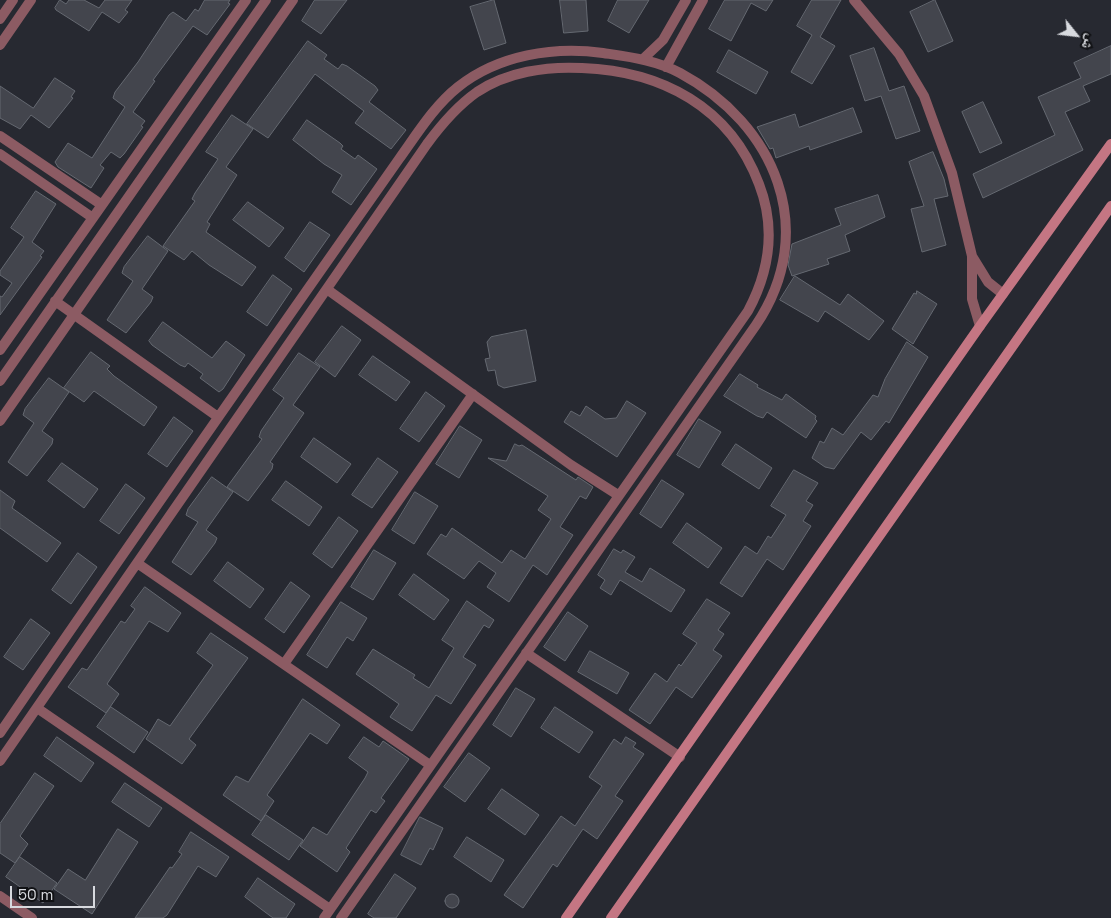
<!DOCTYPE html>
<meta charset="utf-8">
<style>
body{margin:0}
#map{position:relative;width:1111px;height:918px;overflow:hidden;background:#272931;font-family:"Space Grotesk","Noto Naskh Arabic",sans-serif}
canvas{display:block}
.north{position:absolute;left:1051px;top:10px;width:50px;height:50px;-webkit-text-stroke:4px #111215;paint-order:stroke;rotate:119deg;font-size:14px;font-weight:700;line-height:20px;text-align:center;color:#d8dadf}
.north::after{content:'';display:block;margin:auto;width:18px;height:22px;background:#d8dadf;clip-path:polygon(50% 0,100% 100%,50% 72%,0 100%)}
.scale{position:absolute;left:10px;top:886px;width:85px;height:22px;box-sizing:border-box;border:2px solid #d8dadf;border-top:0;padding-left:6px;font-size:15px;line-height:18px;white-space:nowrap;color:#d8dadf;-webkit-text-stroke:4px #111215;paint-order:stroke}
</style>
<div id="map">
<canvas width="1111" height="918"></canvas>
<div class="north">ش</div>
<div class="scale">50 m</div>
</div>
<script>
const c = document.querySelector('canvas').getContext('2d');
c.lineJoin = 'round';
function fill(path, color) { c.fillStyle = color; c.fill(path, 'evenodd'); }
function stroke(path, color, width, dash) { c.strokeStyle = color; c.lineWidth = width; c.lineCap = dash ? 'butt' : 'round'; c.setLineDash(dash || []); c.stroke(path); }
const building = new Path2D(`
 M60,0L66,4L69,0H84L99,8L105,0H132L125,10L128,12L119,23L102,12L89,31L56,10L55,8Z
 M205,0H230L228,3L230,4L207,35L193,26L153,80L155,81L133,112L145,121L141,126L143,127L124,154L120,158L111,152L100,165L104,168L91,188L58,167L55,162L68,143L92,158L125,107L113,98L115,92L138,62L169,15L173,12L186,21L195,9L198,11Z
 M315,0H347L321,34L302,21Z
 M494,0L506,43L484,50L470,7Z
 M560,0H586L588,31L564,33Z
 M618,0H649L629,33L608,21Z
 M725,0H773L766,11L751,3L731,41L709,29Z
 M812,0H841L820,37L835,46L812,84L791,72L812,35L797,26Z
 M935,0L953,41L928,52L910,12Z
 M308,41L327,55L324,59L338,69L342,64L347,66L375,86L378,90L369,102L406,130L391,149L355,123L364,111L315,74L268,138L247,124Z
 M1111,46V74L1083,86L1090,101L1065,112L1083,150L983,198L973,174L1055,135L1038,97L1081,78L1074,63Z
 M874,48L889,91L904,86L920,131L896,139L881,96L865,101L850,56Z
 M729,50L768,72L756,94L717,72Z
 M55,78L75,91L71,97L73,98L49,128L31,115L20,129L0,118V86L33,108Z
 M983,102L1002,143L980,153L962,112Z
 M853,108L862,132L810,150L809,146L776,158L773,148L770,149L757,127L795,114L799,127Z
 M232,115L253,129L226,167L237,175L207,222L210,224L206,232L256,267L242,286L209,265L192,251L184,260L163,246L195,201L192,199L195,193L218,159L206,152Z
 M307,120L340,143L343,146L341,149L355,159L358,155L377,169L351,205L332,192L342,175L324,164L293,140Z
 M933,152L944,179L948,196L934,199L946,245L922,252L911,209L924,206L909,162Z
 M36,191L56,204L32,242L44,251L40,256L42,257L0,315V296L2,297L12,283L0,275V271L24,237L11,228Z
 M878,195L885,217L845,235L850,251L827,259L829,264L792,276L788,265L792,244L841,225L835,209Z
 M248,202L284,228L269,247L233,220Z
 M310,222L330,235L304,272L285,258Z
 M148,236L168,251L142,289L153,297L151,302L126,333L107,320L133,281L122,273L124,267Z
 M273,275L292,289L267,326L247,312Z
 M795,276L840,305L848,294L884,321L869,340L825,311L818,322L780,300Z
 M917,291L937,304L913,344L892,329L914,293L916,294Z
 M163,322L212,358L226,341L245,355L223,389L219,392L200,378L203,374L188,363L185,367L180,365L152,345L149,341Z
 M342,326L361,340L335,377L315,362Z
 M526,330L536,381L504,388L498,385L495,370L488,371L485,359L490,358L487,342L491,337Z
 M907,342L928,357L889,423L886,421L871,440L861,432L834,469L825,467L812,458L820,441L824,443L832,428L843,435L873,395L878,397L885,379Z
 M91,352L110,366L107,369L114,376L157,407L144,426L94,391L84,402L64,388Z
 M299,353L320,367L293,405L304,413L270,462L273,464L272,469L248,501L227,487L262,439L259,437L261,431L284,398L273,390Z
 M373,356L410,382L396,401L359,375Z
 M740,374L758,385L757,387L782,400L786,394L816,416L815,419L817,421L806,438L767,412L763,418L757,416L724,396Z
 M49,378L69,392L42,431L53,439L52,444L27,476L8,462L34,423L23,415L25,409Z
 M426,392L445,406L419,442L400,429Z
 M627,401L646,413L617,457L564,422L571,411L580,416L586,406L605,419L616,418Z
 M174,417L193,431L167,467L148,454Z
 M699,419L721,432L699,468L677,455Z
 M460,426L482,440L459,478L436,464Z
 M314,438L351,464L337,483L301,457Z
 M515,444L519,446L522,445L576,480L578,477L593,487L586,499L580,496L560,527L573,535L547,575L533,565L509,602L487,587L496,573L479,561L464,579L427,554L441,534L446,537L452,528L502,563L511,550L525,559L551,519L538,510L548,496L488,458L506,461Z
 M736,444L772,468L759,489L722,465Z
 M378,458L398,472L372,508L352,495Z
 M62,463L98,489L84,508L48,481Z
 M794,470L818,483L806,501L813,505L803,521L811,526L783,570L767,559L742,597L720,583L745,546L757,554L768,536L771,538L786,515L771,506Z
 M212,477L233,492L206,530L217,538L215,543L191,575L172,562L198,522L186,515L188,509Z
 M662,480L684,494L661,528L640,514Z
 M286,481L322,507L309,526L272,500Z
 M126,484L145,498L119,534L100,521Z
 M0,490L15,501L12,508L61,543L47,562L0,528Z
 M415,492L438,506L414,544L392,530Z
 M339,517L358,531L332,568L313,554Z
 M687,523L722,548L708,568L673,543Z
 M614,549L621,553L623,550L635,557L625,572L642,582L650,568L685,590L671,612L620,580L611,595L600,588L605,580L598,575Z
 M374,550L396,563L373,600L351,587Z
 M78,553L97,567L71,604L52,590Z
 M228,562L264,589L250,608L214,581Z
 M414,574L449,600L434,620L399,595Z
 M291,582L310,596L284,633L265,619Z
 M145,587L181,613L168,632L149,621L107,684L119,694L106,713L68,687L82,668L87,670L121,621L125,623L135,609L131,606Z
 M707,599L730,613L718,630L724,634L713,650L722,656L692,698L676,687L650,724L629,710L655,673L667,682L679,664L681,666L697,643L683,634Z
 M467,601L494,620L489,628L484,625L463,657L476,665L451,704L436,695L412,731L390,717L399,704L356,674L373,649L415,675L413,678L429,688L454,648L442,640Z
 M341,602L367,618L353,641L347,637L327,668L307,655Z
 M568,612L588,626L565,661L544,647Z
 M31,619L50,633L23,670L4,657Z
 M211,633L248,658L189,739L196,745L182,764L146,739L158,719L170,726L213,665L197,653Z
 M590,651L629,673L617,694L578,672Z
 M516,688L535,699L511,737L493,725Z
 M303,699L340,725L327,744L310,733L267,795L274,801L261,821L223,795L236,776L248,782Z
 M111,707L148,732L134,753L97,727Z
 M555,707L593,732L579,753L541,728Z
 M57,737L94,763L81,782L44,756Z
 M364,737L379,747L383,741L409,759L381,798L385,801L376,813L371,810L346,848L350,852L337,872L300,846L313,827L327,835L365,778L368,772L349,758Z
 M626,737L636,743L633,747L644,754L615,796L623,801L597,839L583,829L557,867L553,864L523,908L504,895L561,816L575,826L602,786L589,777L614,739L621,744Z
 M469,753L490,768L465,802L444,787Z
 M35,773L54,786L20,836L28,844L15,863L0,853V824Z
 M125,783L162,808L149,827L112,802Z
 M502,789L539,815L525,835L488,809Z
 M266,815L303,840L289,860L252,835Z
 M420,817L443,828L433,850L430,848L421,865L401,855Z
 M118,829L138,842L92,914L54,889L68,869L85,880Z
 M191,832L229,857L216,877L198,866L167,915L163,918H135L170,867L172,868L182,854L179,852Z
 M467,837L504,860L491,882L454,857Z
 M20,857L57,883L43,903L6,877Z
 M395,874L416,888L396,918H374L368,914Z
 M258,878L295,904L286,918H273L245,897Z
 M445 901a7 7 0 1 1 14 0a7 7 0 1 1-14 0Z`);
fill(building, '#43454d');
stroke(building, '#656971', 1);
stroke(new Path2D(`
 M854,0L899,54L924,96L952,173L972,256L988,282L1003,294
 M0,19L13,0
 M0,45L31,0
 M643,59L663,40L686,0
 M666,67L703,0
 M0,136L102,205
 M0,154L93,218
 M972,257V299L980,326
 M328,290L571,465L618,495
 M55,301L218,417
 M0,350L246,0
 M0,381L266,0
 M0,421L293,0
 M137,563L430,765
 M526,653L680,757
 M284,664L473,394
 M37,708L330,909
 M0,733C105,579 212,426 319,273C346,235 372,197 399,159C417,134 434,106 458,87C498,55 554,46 603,53C630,57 656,60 680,73C775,124 820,230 756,325L341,918
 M0,761L427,144C441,125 457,106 477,92C507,72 546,66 582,68C662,71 730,107 759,184C776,228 770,270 748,311L324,918
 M0,896L32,918`), '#8c5b63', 10);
stroke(new Path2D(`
 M566,918L980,326L1111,144
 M611,918L1111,206`), '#c47683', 10);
</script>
